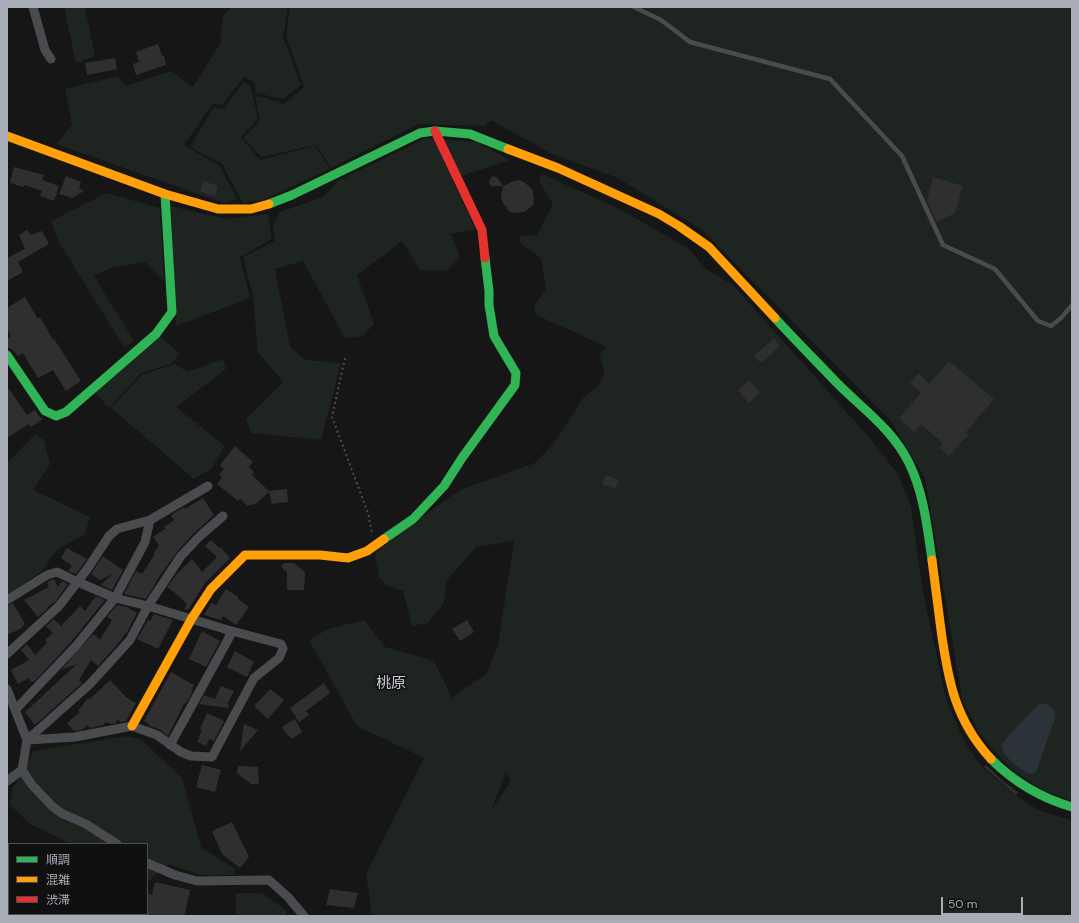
<!DOCTYPE html>
<meta charset="utf-8">
<style>
body{margin:0}
#map{position:relative;width:1079px;height:923px;overflow:hidden;background:#161616;font-family:"DM Sans","Noto Sans JP",sans-serif}
canvas{display:block}
.frame{position:absolute;inset:0;border:8px solid #a7acb6;pointer-events:none}
.legend{position:absolute;left:8px;top:843px;width:140px;height:72px;box-sizing:border-box;background:#101011;border:1px solid #4c4e53;margin:0;padding:5px 7px;list-style:none;font-size:12px;color:#a7acb6}
.legend li{display:flex;align-items:center;gap:8px;height:20px}
.legend b{width:20px;border:1px solid #4c4e53}
.scale{position:absolute;left:941px;top:897px;width:82px;height:18px;box-sizing:border-box;border:2px solid #a7acb6;border-top:0;padding-left:5px;font-size:12px;line-height:14px;white-space:nowrap;color:#a7acb6;-webkit-text-stroke:3px #101011;paint-order:stroke}
</style>
<div id="map">
<canvas width="1079" height="923"></canvas>
<div class="frame"></div>
<ul class="legend">
<li><b style="height:5px;background:#30b455"></b>順調</li>
<li><b style="height:5px;background:#ff9f0a"></b>混雑</li>
<li><b style="height:5px;background:#e5322d"></b>渋滞</li>
</ul>
<div class="scale">50 m</div>
</div>
<script>
const c = document.querySelector('canvas').getContext('2d');
c.lineJoin = 'round';
function fill(path, color) { c.fillStyle = color; c.fill(path, 'evenodd'); }
function stroke(path, color, width, dash) { c.strokeStyle = color; c.lineWidth = width; c.lineCap = dash ? 'butt' : 'round'; c.setLineDash(dash || []); c.stroke(path); }
function write(font, color, halo, rows, align = 'center') {
  c.font = font + ' "DM Sans","Noto Sans JP",sans-serif'; c.lineWidth = 3; c.setLineDash([]); c.textBaseline = 'middle'; c.strokeStyle = halo; c.fillStyle = color; for (const [text, x, y, turn = 0] of rows) {
    c.save(); c.translate(x, y); c.rotate((+turn || 0) * Math.PI / 180); c.textAlign = isNaN(turn) ? turn : align; if (halo) c.strokeText(text, 0, 0); c.fillText(text, 0, 0); c.restore();
  }
}
fill(new Path2D(`
 M64,7H85L95,56L76,63Z
 M232,7H288L283,37L301,85L283,99L256,93L255,83L244,77L222,105L213,103L184,145L220,166L237,199L224,203L56,144L72,125L65,89L118,76L126,86L171,71L193,87L220,44L223,16Z
 M290,7H1072V801L1042,790L1010,768L980,734L962,699L925,478L891,421L702,230L618,178L552,154L491,120L485,126L419,124L331,168L316,145L261,157L243,138L260,121L255,95L284,104L304,87L286,36Z
 M243,82L250,85L258,119L241,137L260,160L315,146L330,169L265,199L243,203L222,164L190,147L213,108L224,109Z
 M426,138L477,142L510,160L452,179L475,229L451,234L460,257L446,271L420,270L402,241L357,275L374,324L363,336L345,338L303,261L275,269L290,347L306,360L341,363L321,440L251,433L246,419L283,382L258,352L253,297L243,257L275,241L273,224L280,212L323,197L339,180Z
 M542,174L618,208L688,248L706,269L733,285L868,436L898,474L911,506L923,592L946,699L964,741L980,765L1018,797L1040,811L1072,820V916H372L366,874L424,758L357,726L309,640L328,629L364,620L385,647L434,661L452,698L487,673L498,645L514,541L476,547L447,580L444,603L428,623L412,626L403,591L387,586L379,577L375,557L380,545L462,489L535,463L555,442L583,398L597,387L605,373L599,355L606,348L605,346L536,315L534,306L546,289L541,258L519,242L520,236L537,235L553,204L539,181ZM506,772L511,781L492,809V808Z
 M107,193L160,208L164,281L145,262L110,268L94,276L134,341L124,347L60,244L51,221Z
 M171,206L226,219L268,214L272,239L240,257L250,298L176,326Z
 M159,335L180,354L170,364L141,373L109,408L94,391Z
 M223,359L226,369L176,407L225,446L211,469L194,479L111,408L143,374L175,364L188,372Z
 M35,434L44,440L50,464L33,490L90,517L85,534L57,550L41,572L7,595V463Z
 M127,736L141,739L182,778L201,847L235,869V875H200L168,864L150,880H147V844H71L30,824L10,805L12,790L34,751Z
 M236,893H262L286,910L287,916H236Z`), '#1e241f');
fill(new Path2D(`
 M1045,703C1051,706 1056,711 1055,718L1036,772L1033,774C1022,773 1004,757 1001,746L1008,736L1038,705Z`), '#2b3339');
fill(new Path2D(`
 M158,44L162,56L164,55L166,65L136,75L133,64L139,62L136,52Z
 M115,58L117,69L87,75L85,63Z
 M14,167L44,175L42,180L59,186L54,201L40,196L42,191L24,185V187L10,183Z
 M66,176L81,182L79,188L84,191L72,198L59,194Z
 M493,176L498,178L503,186H493L490,185L489,182L490,179Z
 M933,177L963,186L955,213L937,222L927,201Z
 M519,180L524,182L532,189L534,199L533,205L525,212L514,213L509,211L503,203L501,197L503,186L514,181Z
 M204,181L218,186L215,197L200,191Z
 M27,230L31,235L42,231L49,244L18,262L23,272L7,281V258L25,249L19,235Z
 M25,297L38,319L40,317L53,340L54,339L81,381L66,391L53,370L38,378L23,353L18,356L13,350L7,347V339L11,336L7,328V308Z
 M774,338L780,346L761,363L754,356Z
 M949,361L994,399L966,432L968,435L949,456L939,448L943,443L921,424L914,432L899,418L921,393L910,383L919,373L929,384Z
 M749,380L760,393L749,403L738,390Z
 M7,386L27,415L35,410L39,416L43,419L31,427L29,424L7,438Z
 M235,446L253,462L249,467L254,472L252,475L269,491L287,489L288,502L272,504L269,492L257,503L247,506L241,499L238,501L217,484L222,478L219,474L224,469L220,465Z
 M606,475L619,480L615,489L602,484Z
 M203,498L214,515L193,534L177,552L156,581H157L146,599L124,594L136,571L142,574L155,554L154,553L159,545L153,537L165,529L164,527L174,520L171,516L174,513L184,507L185,509Z
 M211,540L219,548L221,547L230,558L205,583L188,610L184,609L187,604L175,593L167,587L176,575L192,559L202,572L217,557L205,546Z
 M67,548L87,559L76,574L68,571L72,566L61,558Z
 M103,556L123,570L112,590L101,585L112,574L100,580L91,574Z
 M284,563H294L305,572L304,590H287V572L281,567Z
 M54,579L58,587L62,581L68,584L55,602L47,607L48,608L38,617L24,600L49,587L47,582Z
 M226,589L238,597V599L249,607L236,625L223,616L221,620L204,615L211,603L216,605Z
 M96,596L105,600L71,642L35,681L31,682L29,678L18,684L11,670L29,660L21,650L27,644L35,655L47,643L45,640L53,633L46,626L54,619L61,626L80,606L85,611Z
 M13,603L25,624L20,629L7,635V606Z
 M117,605L127,607L137,613L126,634L125,633L121,640L98,666L91,660L79,680L82,683L35,725L25,712L77,664L61,670L93,634L100,640L112,620L107,617Z
 M154,614L173,620L158,649L137,639L148,620L150,621Z
 M467,620L474,632L460,641L452,629Z
 M202,631L220,641L206,667L189,659Z
 M235,651L254,662L247,677L227,667Z
 M171,672L194,685L191,691H193L187,702L184,704L168,736L159,729L149,726L150,725L144,721Z
 M110,680L126,697L130,699V700L136,703L126,721L121,722L117,720L116,723L111,724L106,722L103,725L90,728L87,725L82,730L74,731L67,723L80,712L78,711L88,698L89,700Z
 M324,683L330,693L306,711L309,715L299,722L290,708Z
 M221,686L234,691L228,703L215,699Z
 M270,689L284,700L268,719L254,706Z
 M204,695L229,704L228,708L199,704Z
 M207,713L224,721L214,741L209,739L206,746L197,742L202,730L200,729Z
 M295,719L302,732L292,739L286,733L282,727Z
 M244,724L258,730L240,751Z
 M202,765L221,770L215,792L196,787Z
 M986,765L1004,782L1018,792L1016,795L984,767Z
 M238,766L258,767L259,784H251L237,773Z
 M232,822L249,857L240,868L222,854L212,831Z
 M155,882L190,890L185,913L182,916H152L147,915V893L152,895Z
 M330,889L358,893L354,908L326,905Z`), '#2f2f2f');
stroke(new Path2D(`
 M345,358L332,417L368,513L372,533`), '#4c4d50', 2, [2, 3]);
stroke(new Path2D(`
 M634,7L661,20L690,42L830,79L902,156L943,245L995,269L1038,321L1051,326L1061,318L1072,305`), '#4a4b4e', 4.5);
stroke(new Path2D(`
 M33,7L45,50L51,59
 M7,600L47,575L57,572L78,582L115,598L148,606L228,630L230,636L170,745
 M7,654L59,606L88,568L109,536L117,529L150,520L208,486
 M7,689L27,740L22,770L32,785L52,806L61,813L86,824L117,844
 M15,710L76,646L115,598L145,542L150,520
 M27,740L75,737L132,726L157,735L181,752L191,756L212,757L254,678L279,658L283,649L281,644L228,630
 M27,740L90,684L130,640L148,606L181,556L200,536L223,516
 M7,781L22,770
 M147,863L175,875L197,881L269,880L288,897L304,916`), '#4a4b4e', 9);
stroke(new Path2D(`
 M269,204L292,195L420,133L435,131L470,134L508,149
 M775,318C795,340 817,362 838,384C863,409 893,430 909,463C924,494 927,526 932,560
 M7,355L45,411L56,416L66,412L156,334L172,312L165,194
 M384,539L413,519L444,486L462,458L515,385L516,373L494,336L489,305V291L485,258
 M991,759C1014,782 1041,798 1072,807`), '#30b455', 9);
stroke(new Path2D(`
 M7,136L165,194L218,209H251L269,204
 M508,149L558,168L659,214L679,226L709,247L775,318
 M932,560C935,583 938,606 941,630C948,680 955,720 991,759
 M132,726L192,618L211,589L245,555H320L348,558L367,551L384,539`), '#ff9f0a', 9);
stroke(new Path2D(`
 M435,131L482,230L485,258`), '#e5322d', 9);
write('15px', '#c8cbd2', '#101011', [
 ["桃原",391,684]
]);
</script>
